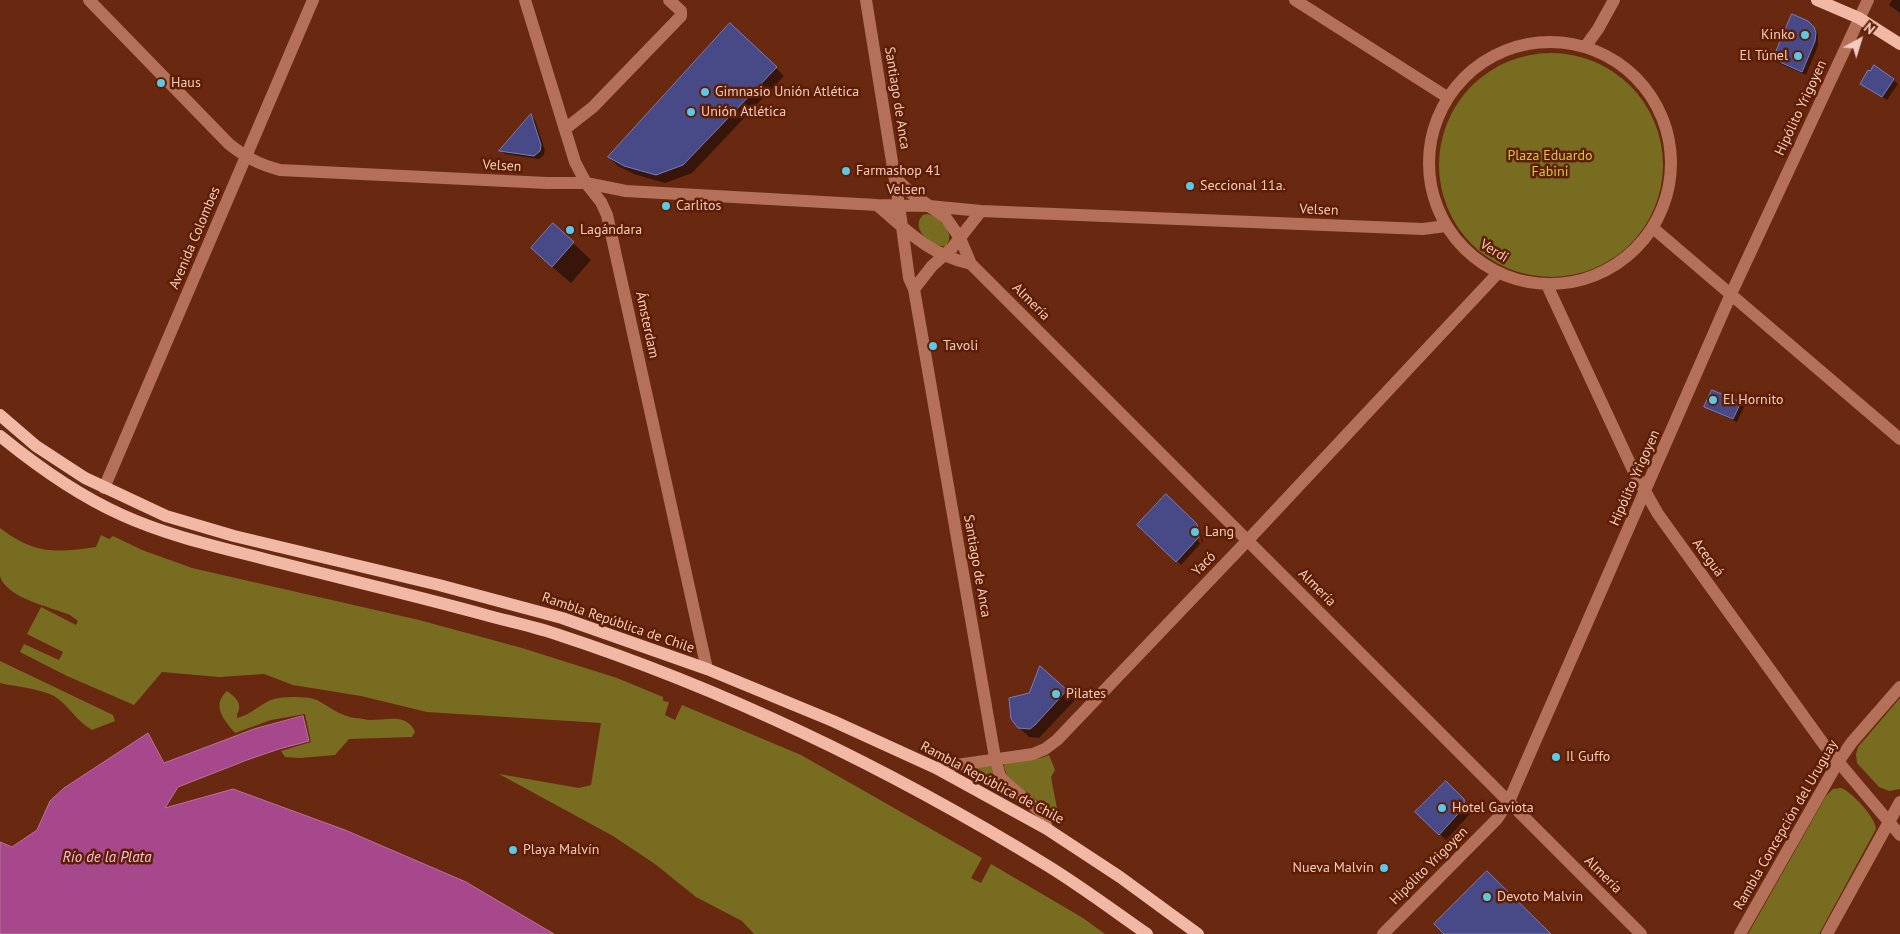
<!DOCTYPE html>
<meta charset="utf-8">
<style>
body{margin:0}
#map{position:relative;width:1900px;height:934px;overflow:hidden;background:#692911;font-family:"PT Sans",sans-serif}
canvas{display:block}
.north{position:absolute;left:1835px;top:15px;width:50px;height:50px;-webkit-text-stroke:4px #5d1e04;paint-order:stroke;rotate:39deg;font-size:14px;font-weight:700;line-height:20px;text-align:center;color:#f4ccbf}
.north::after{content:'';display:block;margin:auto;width:18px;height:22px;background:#f4ccbf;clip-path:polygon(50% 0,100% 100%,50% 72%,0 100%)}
</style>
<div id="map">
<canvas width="1900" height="934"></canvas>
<div class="north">N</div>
</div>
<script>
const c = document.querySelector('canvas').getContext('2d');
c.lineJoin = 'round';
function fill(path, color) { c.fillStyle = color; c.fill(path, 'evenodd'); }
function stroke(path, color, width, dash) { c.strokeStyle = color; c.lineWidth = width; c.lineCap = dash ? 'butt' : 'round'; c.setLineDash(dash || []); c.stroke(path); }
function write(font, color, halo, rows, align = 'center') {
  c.font = font + ' "PT Sans",sans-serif'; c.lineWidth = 5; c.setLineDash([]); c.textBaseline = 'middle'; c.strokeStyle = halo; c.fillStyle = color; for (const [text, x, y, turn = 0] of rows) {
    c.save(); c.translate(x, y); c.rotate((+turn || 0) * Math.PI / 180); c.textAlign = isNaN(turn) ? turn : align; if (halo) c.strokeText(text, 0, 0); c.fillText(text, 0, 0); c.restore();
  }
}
fill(new Path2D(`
 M1439 165a112 112 0 1 1 224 0a112 112 0 1 1-224 0Z
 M928,214C941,219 956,233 946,246C932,248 909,228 923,215Z
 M0,528C34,554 55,553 96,547L101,535L109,539L113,536L142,550L192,568L419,620L522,648L617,678L663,697V701L669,702L665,715L675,720L682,705L801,755L982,858L971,878L981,883L991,864L1083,918L1105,934H754L742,921L696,897L655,864L613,836L499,774L579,788L591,785L601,723L427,712L361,696L293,685L264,674L219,677L162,672L134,705L67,676L20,652L24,644L59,660L63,652L27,634L41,607L76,625L78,621L70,615C51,607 6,598 0,576C0,565 0,540 0,528Z
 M0,661L113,715L115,721L92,730C76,721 68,704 54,696C38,688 17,687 0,683Z
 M227,691C236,698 243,703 237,715V718C252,715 263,700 279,698C290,697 306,696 317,700C330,707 340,716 355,718C360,718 366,720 371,720C387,720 407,713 415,732L412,737L349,739L335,755L300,758L285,757L281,751L311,742L305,714L271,720L235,733C224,720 211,706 227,691Z
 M1900,698V789L1889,791L1879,787L1857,763L1856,754L1858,747Z
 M1049,755L1055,770L1051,777L1059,819L1047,808L1008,778L1004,767L1005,763C1020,759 1033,762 1049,755Z
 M991,765L996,783V787L970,773L968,769Z
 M1841,788C1851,791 1876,818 1876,829L1819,934H1748L1826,796L1833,789Z`), '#786c21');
const water = new Path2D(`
 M303,716L309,741L279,749L247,760L178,787L165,808L233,789L345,830L466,882L554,934H0V842L12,847L37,830L50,801L64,788L148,733L164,763L254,729Z`);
fill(water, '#a7488c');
stroke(water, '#be709b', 1);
fill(new Path2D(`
 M1892,0H1900V13L1889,5Z
 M1807,22L1818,33V46L1806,75L1778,63L1774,59Z
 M776,68L784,76L692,173L665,183L634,174L618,166L609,157Z
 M1894,80L1898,84L1887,100L1862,84Z
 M531,116L535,120L545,150L544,155L539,159L505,154L501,151Z
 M573,243L591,260L571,283L551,266Z
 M1740,403L1744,407L1737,422L1710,410L1706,406Z
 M1196,524L1199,543H1201L1181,565L1139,525Z
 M1199,527L1203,541L1202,543Z
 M1066,691L1075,700L1039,738L1029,737L1015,723Z
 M1446,783L1469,806L1471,813L1446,840L1417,812Z`), '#0007');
const building = new Path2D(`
 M1792,14L1808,21L1814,27L1816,33L1815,41L1802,72L1773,59Z
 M730,23L777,67L683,165L656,175L624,166L608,157Z
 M1874,65L1894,79L1882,97L1860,84L1868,70L1870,71Z
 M531,114L541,145L540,151L534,156L499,151Z
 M553,223L574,242L552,267L531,248Z
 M1712,390L1741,402L1733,419L1704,407Z
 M1166,494L1197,524L1199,537L1176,562L1137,525Z
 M1040,666L1067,690L1035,725L1030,729L1018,728L1011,719L1009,698L1029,693Z
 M1446,781L1464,799L1465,806L1439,835L1415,812Z
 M1487,871L1551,934H1444L1434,924Z`);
fill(building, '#474a87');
stroke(building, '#787dbf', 1);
stroke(new Path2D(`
 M89,0L229,144C247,158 258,164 280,170L547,183H586L626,191L877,205L929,206L981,211L1423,229L1446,226
 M525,0L575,162L586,183L601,202L607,215L707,669
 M866,0L899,205L909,278L914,289L995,758L1000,776L1005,782L1043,814L1047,829
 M1295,0L1447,97
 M1429 163a121 121 0 1 1 242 0a121 121 0 1 1-242 0Z
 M1585,47L1598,29L1614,0
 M565,129L593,107L681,16V11L669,0
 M895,178L911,193L946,218L960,238L971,264L1641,934
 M877,205C908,232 929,254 971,264
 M1653,228L1900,439
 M1547,285L1633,470L1658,514L1825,746L1900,835
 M914,289L932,266L952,248L981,211
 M104,488L313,0
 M936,768L1033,754L1045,749L1057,740L1248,540L1498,273
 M1383,934L1497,819L1509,801L1731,294L1868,0
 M1740,934L1838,762L1852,742L1900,687
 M1827,934L1900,802`), '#b47058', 12);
stroke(new Path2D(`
 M1817,0L1859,18L1900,44
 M0,415L36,446L85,478L166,516L234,536L439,585L562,618L707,669L833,721L936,768L1047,829L1120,877L1198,934
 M0,436C38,467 77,495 122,515C166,535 214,546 261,558C335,577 409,594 482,614C507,621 532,626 556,634C730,691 892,770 1048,866C1082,887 1114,911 1147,934`), '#f1b8a5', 12);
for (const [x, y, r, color] of [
 [1805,35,5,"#5bc8e7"],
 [1798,56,5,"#5bc8e7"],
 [161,83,5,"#5bc8e7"],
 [705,92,5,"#5bc8e7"],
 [691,112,5,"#5bc8e7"],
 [846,171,5,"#5bc8e7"],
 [1190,186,5,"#5bc8e7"],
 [666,206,5,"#5bc8e7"],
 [570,230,5,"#5bc8e7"],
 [933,346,5,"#5bc8e7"],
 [1713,400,5,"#5bc8e7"],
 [1195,532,5,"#5bc8e7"],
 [1056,694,5,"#5bc8e7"],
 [1556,757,5,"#5bc8e7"],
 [1442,808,5,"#5bc8e7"],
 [513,850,5,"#5bc8e7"],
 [1384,868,5,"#5bc8e7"],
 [1487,897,5,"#5bc8e7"]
]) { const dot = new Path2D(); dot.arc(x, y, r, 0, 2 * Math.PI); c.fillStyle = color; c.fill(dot); stroke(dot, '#5d1e04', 2); }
write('14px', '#f4ccbf', '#5d1e04', [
 ["Kinko",1795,35,"right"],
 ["El Túnel",1788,56,"right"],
 ["Haus",171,83],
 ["Gimnasio Unión Atlética",715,92],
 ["Unión Atlética",701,112],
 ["Farmashop 41",856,171],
 ["Seccional 11a.",1200,186],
 ["Carlitos",676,206],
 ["Lagándara",580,230],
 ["Tavoli",943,346],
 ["El Hornito",1723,400],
 ["Lang",1205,532],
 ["Pilates",1066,694],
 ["Il Guffo",1566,757],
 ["Hotel Gaviota",1452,808],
 ["Playa Malvín",523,850],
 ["Nueva Malvín",1374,868,"right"],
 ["Devoto Malvin",1497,897]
], 'left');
write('14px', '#f4ccbf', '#5d1e04', [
 ["Santiago de Anca",897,98,81],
 ["Hipólito Yrigoyen",1801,108,-65],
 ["Velsen",502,166,3],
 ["Velsen",906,190,1],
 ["Velsen",1319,210,2],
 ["Avenida Colombes",195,238,-67],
 ["Verdi",1494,251,32],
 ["Almería",1031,302,45],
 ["Ámsterdam",647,325,78],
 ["Hipólito Yrigoyen",1635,478,-66],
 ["Aceguá",1708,558,54],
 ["Yacó",1204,564,-46],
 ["Santiago de Anca",977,566,80],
 ["Almería",1317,588,45],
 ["Rambla República de Chile",618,623,19],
 ["Rambla República de Chile",992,783,28],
 ["Rambla Concepción del Uruguay",1786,825,-60],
 ["Hipólito Yrigoyen",1429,866,-45],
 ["Almería",1603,875,45]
]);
write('14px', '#dac548', '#5d1e04', [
 ["Plaza Eduardo",1550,156],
 ["Fabini",1550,172]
]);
write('italic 15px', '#f4c1e2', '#5d1e04', [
 ["Río de la Plata",107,858]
]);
</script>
